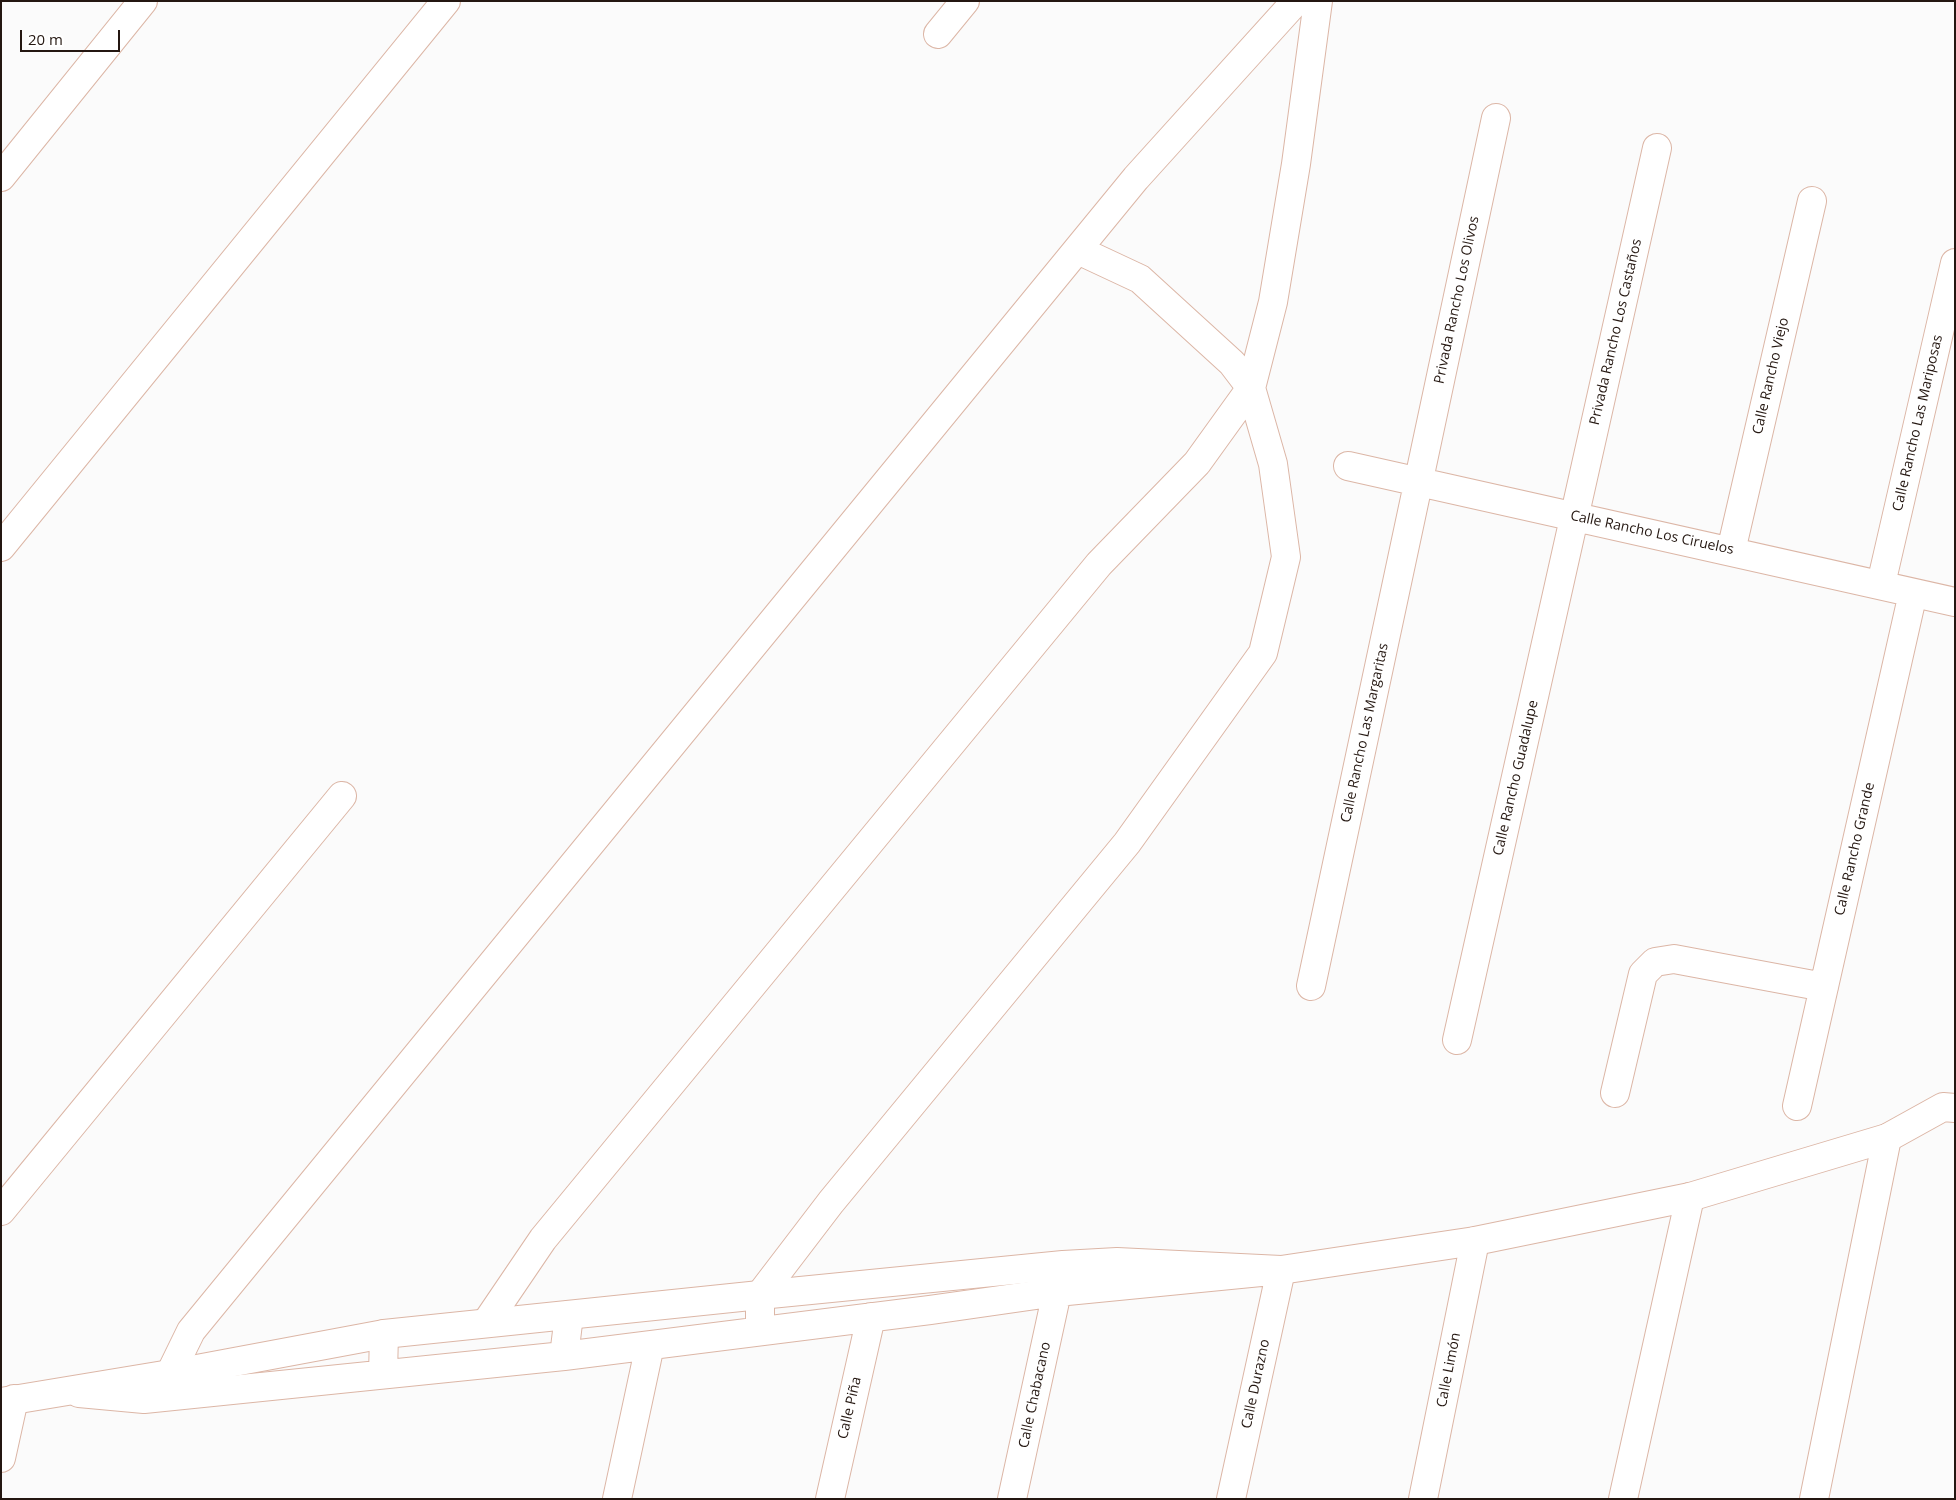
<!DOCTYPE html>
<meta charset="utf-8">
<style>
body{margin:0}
#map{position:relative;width:1956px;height:1500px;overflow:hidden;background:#fbfbfb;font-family:"Open Sans",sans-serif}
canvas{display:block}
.frame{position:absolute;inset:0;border:2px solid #241711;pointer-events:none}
.scale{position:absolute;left:20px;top:30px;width:100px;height:22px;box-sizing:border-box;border:2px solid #241711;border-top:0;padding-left:6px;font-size:15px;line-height:18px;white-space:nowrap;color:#241711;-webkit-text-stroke:4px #fff;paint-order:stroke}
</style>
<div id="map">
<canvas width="1956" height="1500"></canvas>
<div class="frame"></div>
<div class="scale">20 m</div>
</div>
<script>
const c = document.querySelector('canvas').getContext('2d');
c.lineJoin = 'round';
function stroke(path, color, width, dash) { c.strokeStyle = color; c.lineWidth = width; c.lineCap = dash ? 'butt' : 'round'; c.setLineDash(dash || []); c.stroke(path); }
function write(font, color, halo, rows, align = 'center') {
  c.font = font + ' "Open Sans",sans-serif'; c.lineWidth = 5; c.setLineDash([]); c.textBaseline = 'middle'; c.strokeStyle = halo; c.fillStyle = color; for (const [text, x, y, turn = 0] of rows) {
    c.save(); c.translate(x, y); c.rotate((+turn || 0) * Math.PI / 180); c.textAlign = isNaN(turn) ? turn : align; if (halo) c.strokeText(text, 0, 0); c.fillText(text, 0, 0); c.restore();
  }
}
const minor = new Path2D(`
 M938,34L965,1
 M1,177L143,1
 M1348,466L1955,602
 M1,547L446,1
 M1731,551L1812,201
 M1881,584L1955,263
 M1311,986L1496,118
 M1457,1040L1657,148
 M1615,1093L1643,974L1655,962L1674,959L1824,987
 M1797,1106L1913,593
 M1,1211L342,796
 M486,1323L543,1239L1099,564L1197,463L1251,388L1273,302L1296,164L1318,1
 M760,1331V1295L831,1202L1127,843L1263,653L1286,557L1273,464L1251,388L1232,363L1140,279L1078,250
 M564,1356L569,1315
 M170,1374L191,1331L1136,178L1296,1
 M383,1374L384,1334
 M79,1393L144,1399L564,1356L930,1310L1057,1292L1281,1270L1231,1499
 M1,1458L14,1399
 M617,1499L650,1345
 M830,1499L871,1317
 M1012,1499L1057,1292
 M1423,1499L1475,1241
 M1623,1499L1690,1197
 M1814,1499L1887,1138`);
const tertiary = new Path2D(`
 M1,1402L170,1374L384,1334L760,1295L1063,1265L1117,1262L1281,1270L1475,1241L1690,1197L1887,1138L1943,1107L1955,1108`);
stroke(minor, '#dcb6a6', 30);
stroke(tertiary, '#dcb6a6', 30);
stroke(minor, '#fff', 28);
stroke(tertiary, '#fff', 28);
write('14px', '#241711', '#fff', [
 ["Privada Rancho Los Olivos",1457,300,-78],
 ["Privada Rancho Los Castaños",1616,332,-77],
 ["Calle Rancho Viejo",1771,376,-77],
 ["Calle Rancho Las Mariposas",1918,423,-77],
 ["Calle Rancho Los Ciruelos",1652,533,12],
 ["Calle Rancho Las Margaritas",1365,733,-78],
 ["Calle Rancho Guadalupe",1516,778,-77],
 ["Calle Rancho Grande",1855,849,-77],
 ["Calle Limón",1449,1370,-79],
 ["Calle Durazno",1256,1384,-78],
 ["Calle Chabacano",1035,1395,-78],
 ["Calle Piña",850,1408,-77]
]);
</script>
